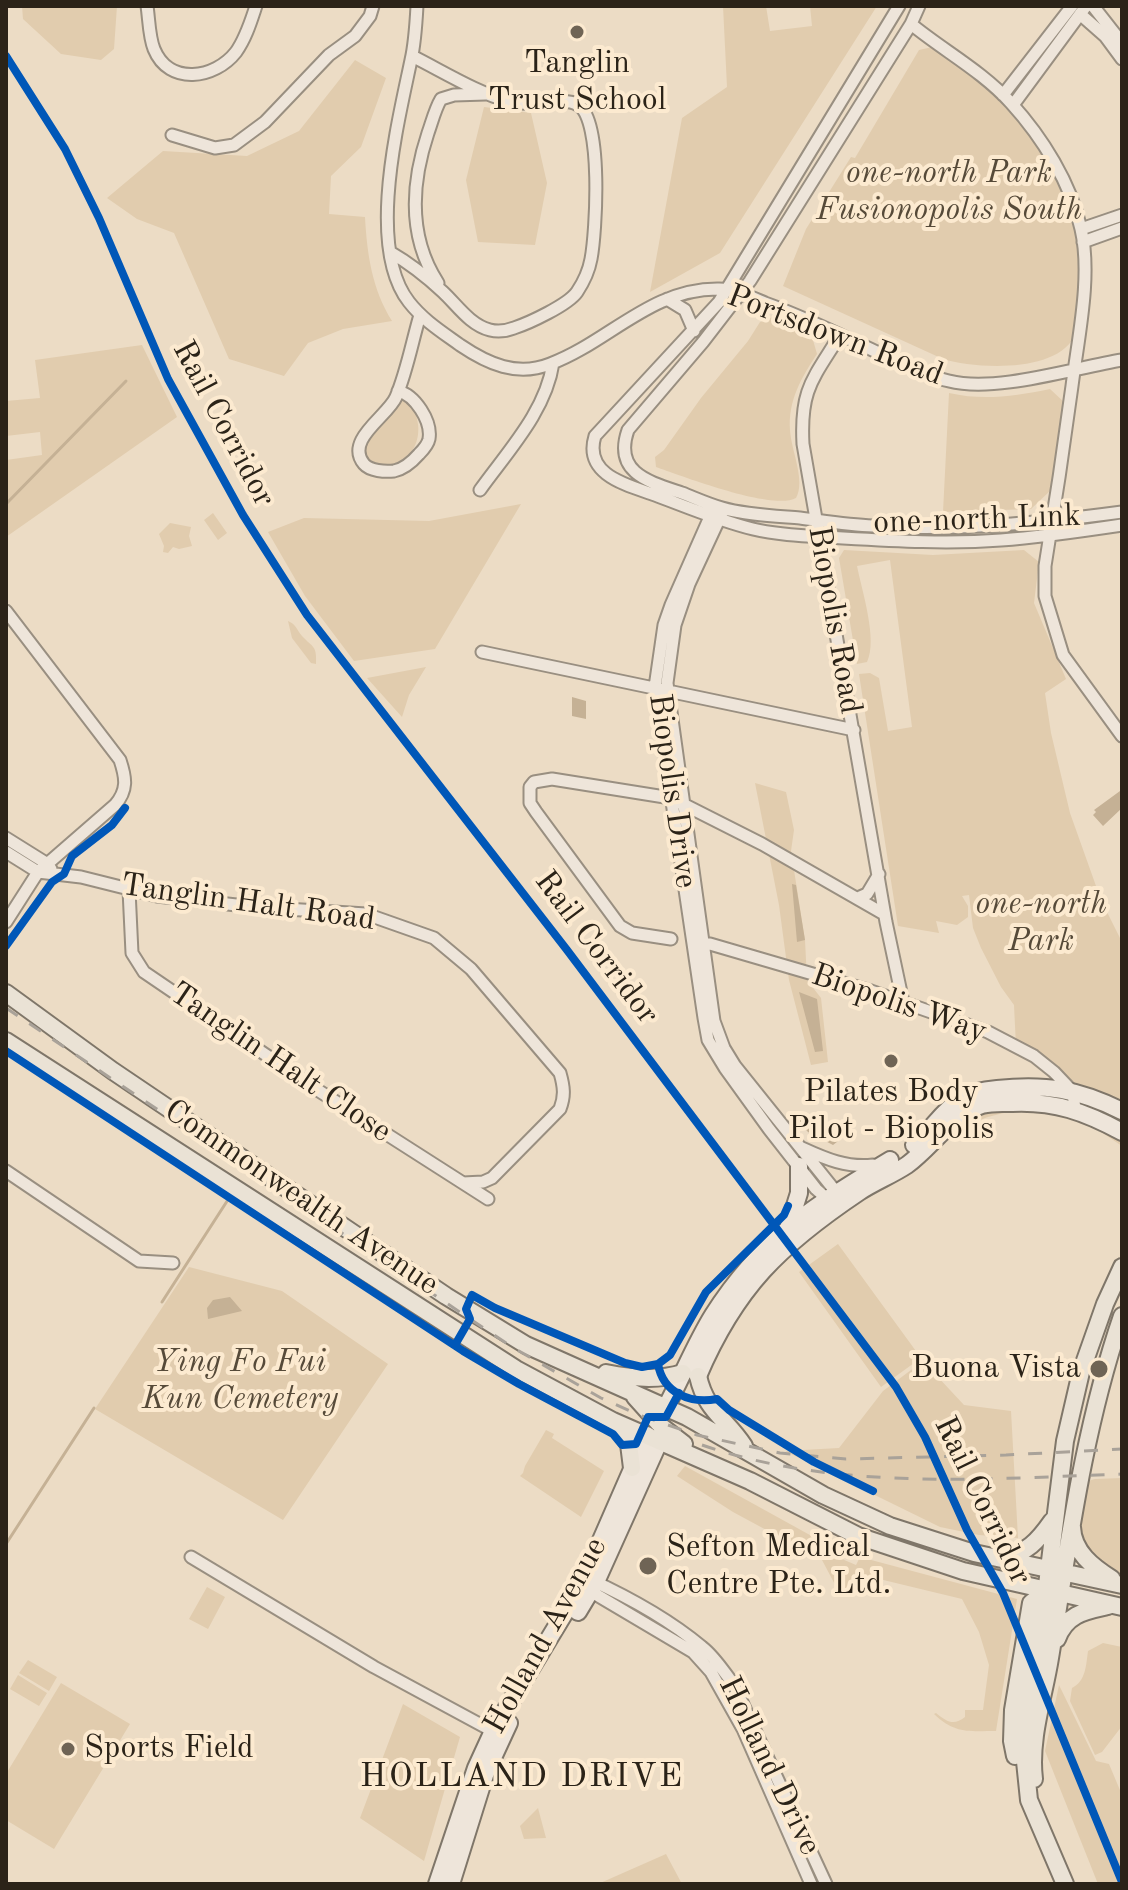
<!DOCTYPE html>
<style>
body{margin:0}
#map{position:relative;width:1128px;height:1890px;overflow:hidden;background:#ecdcc5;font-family:"Old Standard TT",serif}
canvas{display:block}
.frame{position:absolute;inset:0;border:8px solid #2b2318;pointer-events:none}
</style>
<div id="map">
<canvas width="1128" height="1890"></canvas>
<div class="frame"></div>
</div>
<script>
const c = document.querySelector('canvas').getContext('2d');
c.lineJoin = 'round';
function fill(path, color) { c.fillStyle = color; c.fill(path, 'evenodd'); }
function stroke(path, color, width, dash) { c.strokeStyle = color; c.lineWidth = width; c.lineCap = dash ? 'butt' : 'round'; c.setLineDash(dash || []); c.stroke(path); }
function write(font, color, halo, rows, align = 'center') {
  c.font = font + ' "Old Standard TT",serif'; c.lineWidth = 8; c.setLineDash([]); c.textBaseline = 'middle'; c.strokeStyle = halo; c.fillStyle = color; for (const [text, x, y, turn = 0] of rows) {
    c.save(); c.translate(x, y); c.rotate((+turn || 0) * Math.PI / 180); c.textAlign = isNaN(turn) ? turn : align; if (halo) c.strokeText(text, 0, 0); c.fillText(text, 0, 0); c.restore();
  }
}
fill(new Path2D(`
 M22,6H117L114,49L101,60L61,54L23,19Z
 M723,6H766L770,31L812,26L810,6H877L720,253L650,292L682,118L727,87Z
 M937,46C988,82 1035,129 1062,186C1081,225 1081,277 1077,319C1076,324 1077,333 1074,337C1055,373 976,369 943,359L783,286L806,229L851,157L855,158L919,50Z
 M355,60L386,78L361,147L331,176L329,214L365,217C367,254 372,289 392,321L343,329L308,343L284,376L229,359L174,233L137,219L107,198L163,151L247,156L299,131Z
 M484,107L531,113L547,183L535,245L478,242L466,180Z
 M772,317L811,333L817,354C801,378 788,401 790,430C791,450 806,481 796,498C773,511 682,476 656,467L655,457L664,450L701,398L748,341L760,322Z
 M142,345L177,417L6,537V460L42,455L40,432L6,436V401L40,398L35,360Z
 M1050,389L1065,403L1051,490L1031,509L943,512L949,393C984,401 1015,396 1050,389Z
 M403,394C439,433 406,482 364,459L360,443C378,424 392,421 403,394Z
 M521,504L435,649L354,661L305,596L268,532L304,518L429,521Z
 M213,513L227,533L218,540L204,520Z
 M170,523L191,527L189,536L192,546L179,549L173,547L168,553L163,552L164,546L159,534Z
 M844,550L933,555L1024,550L1039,562L1034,603L1066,679L1045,693L1051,733L1070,813L1101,900L1122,942V1111L1073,1092L1016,1046L1014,1005L1001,987L981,948L973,928L969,895L962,896L968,906V917L957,925L936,921L939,933L898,926L859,674L870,673L879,678L888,731L912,727L890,560L857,566C862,591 878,640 867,662L857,664L839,558Z
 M288,621C297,625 296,629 302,636C313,648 317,645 316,664L311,663L292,638Z
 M426,667L409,695L402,717L367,678Z
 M755,783L786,792L794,830L791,851L805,940L807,980L821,998L828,1062L811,1065L789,980L779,905Z
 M1041,1101L1122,1132V1146C1104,1134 1087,1121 1067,1115C1040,1106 999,1110 973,1123C968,1126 965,1133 962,1138L937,1127L949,1117Z
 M838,1244L921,1358L881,1387L799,1272Z
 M189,1267L282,1291L388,1364L283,1520L95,1409Z
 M923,1361L964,1405L1011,1411L1018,1538L979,1535L940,1527L785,1451L839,1448L883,1391Z
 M546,1430L554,1434L552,1438L604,1471L581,1517L520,1476L523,1473L525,1466Z
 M685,1466L837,1550L835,1556L856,1565L860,1557L1017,1599L996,1731C968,1731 955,1734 934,1714L936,1713C947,1722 954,1726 965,1717V1710H983L989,1665L979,1632L962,1599L875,1578L840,1594L822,1560L733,1512L677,1476Z
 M1122,1478V1585L1097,1570L1072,1519L1077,1484L1095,1479Z
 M207,1587L225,1597L208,1629L189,1619Z
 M1103,1643L1122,1647V1726L1102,1752L1095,1755L1070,1701L1072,1688C1086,1681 1086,1665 1088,1651Z
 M28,1660L57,1677L49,1691L19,1673Z
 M18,1675L47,1693L39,1706L10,1689Z
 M61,1683L130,1724L54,1849L6,1820V1774Z
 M1059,1685L1096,1761L1109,1764L1122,1795V1884H1098L1045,1751Z
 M403,1704L460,1737L424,1861L360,1818Z
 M538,1808L546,1838L524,1839L520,1826Z
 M666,1854L682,1884H598Z`), '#e1ccae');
fill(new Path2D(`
 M572,697L586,701V719L572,716Z
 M1120,791L1122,808L1103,826L1093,815L1096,812L1094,810Z
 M792,884L796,885L805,940L797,942Z
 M799,992L817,999L823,1051L815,1052Z
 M789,1111L850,1132L833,1145L808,1132Z
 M230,1297L242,1311L208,1319L207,1308L213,1300Z`), '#c5b195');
stroke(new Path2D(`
 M6,504L126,381
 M162,1302L231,1195
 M6,1544L94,1408`), '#c5b195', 3);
const street = new Path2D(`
 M147,6C149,19 149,37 154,49C169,86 215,79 236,52C246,38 251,21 256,6
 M417,6C416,24 415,43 411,60C398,123 366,247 409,302C423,320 442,332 460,345C488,364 517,377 550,364C609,342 651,288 719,289C735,289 751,297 765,303C807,318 847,338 887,357C907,366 927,376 949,381C996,393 1073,368 1122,360
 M899,6L719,302L595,436C583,475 627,485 655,495C687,507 720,521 753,529C782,536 814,536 843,538C896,541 949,544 1001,540C1042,537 1082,531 1122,525
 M919,6L911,24L750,281L703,342L628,430C613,473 649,482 682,493C695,498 708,504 722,508C746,515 775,516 800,518C824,521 849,525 873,526C956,531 1040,523 1122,512
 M1093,6L1122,43
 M1080,14L1105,36L1122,59
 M911,24C944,51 982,71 1011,103C1042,137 1071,183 1081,229C1092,276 1078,338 1072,386C1064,446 1055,506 1045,566V596L1063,655L1122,736
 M1003,95L1072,6
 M1013,105L1086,6
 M172,135L215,148L234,145L265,122L329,55L355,36L370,16L373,6
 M1081,229L1122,215
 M1083,242L1122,228
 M390,252C409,263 427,277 443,292C457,305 470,325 490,330C498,332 506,331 514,328C529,323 568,305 577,292C583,283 589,270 591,259C596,233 603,119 578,105C563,96 531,107 511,102C477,93 444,72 412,56
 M438,283C408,237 411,184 428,133C432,122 435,109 441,99L454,95L486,94
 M667,299L685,310L694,331
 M840,335C813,379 800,389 803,444L886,922L903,1002
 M398,391C415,395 432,421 429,439C428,444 422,451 419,454C412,462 404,469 394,471C385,472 370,471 364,464C344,440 388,416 396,397C407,371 412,342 420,315
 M480,490C508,451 546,411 553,363
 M713,510L671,605L664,625L655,687L704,1018L708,1040L725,1068L769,1129L816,1189L826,1198
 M722,513L689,584L675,625L667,683L714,1021L724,1048L735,1066L836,1192
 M6,611L120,760C126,778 128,790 115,805L38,872L6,922
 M482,652L854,730
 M6,838L46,863L51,869
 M6,852L38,872L81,877L157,896L254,907L366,914L434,938L471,969L560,1073C564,1087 565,1096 560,1109L492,1178L483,1182L463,1183
 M129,890L132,953L144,972L316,1089L488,1199
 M860,897L867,894L879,874
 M671,939L632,933L620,926L536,812L530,803V787L534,782L552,779L671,798L762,844L884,914
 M697,943L710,944L871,991L988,1032L1034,1056L1054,1072L1073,1092L1075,1110
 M802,1148C826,1159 847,1168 873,1165
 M6,1171L139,1261L173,1263
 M191,1557L374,1667L498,1734
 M589,1579C626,1596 671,1621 702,1647C715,1657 724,1672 734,1685L826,1884
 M585,1588L693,1652L711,1672L743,1729L811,1884`);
const secondary = new Path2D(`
 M914,1145C931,1131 942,1111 962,1098C972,1092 985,1090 997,1089C1046,1084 1078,1089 1122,1111
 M789,1225L799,1193V1166
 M698,1376C736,1287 780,1245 859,1192C874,1182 892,1175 907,1165C933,1146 951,1115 982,1105C992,1102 1002,1103 1012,1103C1055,1101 1085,1112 1122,1132
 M666,1407C682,1377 695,1344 713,1315C761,1239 815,1205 890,1160
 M578,1612L596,1582L660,1440
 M437,1884L476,1768L493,1731L581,1586L647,1435
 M451,1884L485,1775L509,1723`);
const primary = new Path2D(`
 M6,993L113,1071L446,1296L526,1345L687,1417L823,1495L890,1526L974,1553L1122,1585
 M6,1041L516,1369L613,1421L750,1481L858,1536L963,1571L1122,1607
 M606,1373C632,1378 657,1381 683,1373
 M698,1376C706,1412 726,1418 744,1446
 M635,1397L662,1427L684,1444
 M615,1423L629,1444L632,1468
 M1072,1527C1073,1552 1093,1567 1112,1579
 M1002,1559C1027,1553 1038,1541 1052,1521
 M1057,1639C1066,1614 1085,1611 1108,1606
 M1015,1756L1012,1741L1013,1710L1031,1603L1046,1591
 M1034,1779C1029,1739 1044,1696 1050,1658C1069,1542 1084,1427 1122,1316
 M1065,1884L1029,1800L1023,1742L1040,1641L1065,1441L1081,1372L1105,1304L1122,1267`);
stroke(street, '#998f81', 15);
stroke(secondary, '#7f7669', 20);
stroke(primary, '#7f7669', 20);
stroke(street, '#eee5da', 11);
stroke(secondary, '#eee5da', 16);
stroke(primary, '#eae2d5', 16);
stroke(new Path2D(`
 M6,1008L512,1347L601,1398L639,1415L697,1435L780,1453L846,1459L1006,1455L1122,1449
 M702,1445C836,1491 982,1479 1122,1474`), '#a9a299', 3, [14, 14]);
stroke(new Path2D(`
 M6,56L65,149L99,218L168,379L243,515L307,615L567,950L896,1387L925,1437L967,1530L1003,1593L1122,1882
 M6,946L52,882L64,874L72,856L112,825L125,808
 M6,1051L463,1351L519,1384L613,1434L622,1445L636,1444L648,1417H666L679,1393
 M455,1345L470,1319L466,1309L472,1295L495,1308L625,1363L642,1367L658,1364L670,1355L706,1292L784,1215L788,1206
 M658,1364C663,1393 690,1404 717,1399L729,1410L814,1462L873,1491`), '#0057b8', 8);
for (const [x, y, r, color] of [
 [577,32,8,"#6f6455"],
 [891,1061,8,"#6f6455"],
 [1099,1369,10,"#6f6455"],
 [648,1566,10,"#6f6455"],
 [68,1749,8,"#6f6455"]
]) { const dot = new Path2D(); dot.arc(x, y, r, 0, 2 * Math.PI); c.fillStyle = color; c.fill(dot); stroke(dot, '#fcead0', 3); }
write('32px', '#2b2318', '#fcead0', [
 ["Tanglin",577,64],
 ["Trust School",577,101],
 ["Pilates Body",891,1093],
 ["Pilot - Biopolis",891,1130],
 ["Buona Vista",1081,1369,"right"],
 ["Sefton Medical",666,1548,"left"],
 ["Centre Pte. Ltd.",666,1585,"left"],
 ["Sports Field",84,1749,"left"]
]);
write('italic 32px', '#564a39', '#fcead0', [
 ["one-north Park",949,174],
 ["Fusionopolis South",949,211],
 ["one-north",1041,905],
 ["Park",1041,942],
 ["Ying Fo Fui",240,1363],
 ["Kun Cemetery",240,1400]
]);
write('32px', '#2b2318', '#fcead0', [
 ["Portsdown Road",835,336,21],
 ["Rail Corridor",223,424,62],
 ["one-north Link",977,520,-2],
 ["Biopolis Road",834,620,80],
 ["Biopolis Drive",672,791,82],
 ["Tanglin Halt Road",248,903,8],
 ["Rail Corridor",596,948,53],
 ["Biopolis Way",899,1004,19],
 ["Tanglin Halt Close",280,1063,34],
 ["Commonwealth Avenue",301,1198,34],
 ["Rail Corridor",982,1501,64],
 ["Holland Avenue",546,1636,-61],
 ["Holland Drive",769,1766,64]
]);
c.letterSpacing = '2px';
write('34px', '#2b2318', '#fcead0', [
 ["HOLLAND DRIVE",522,1777]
]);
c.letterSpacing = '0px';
</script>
